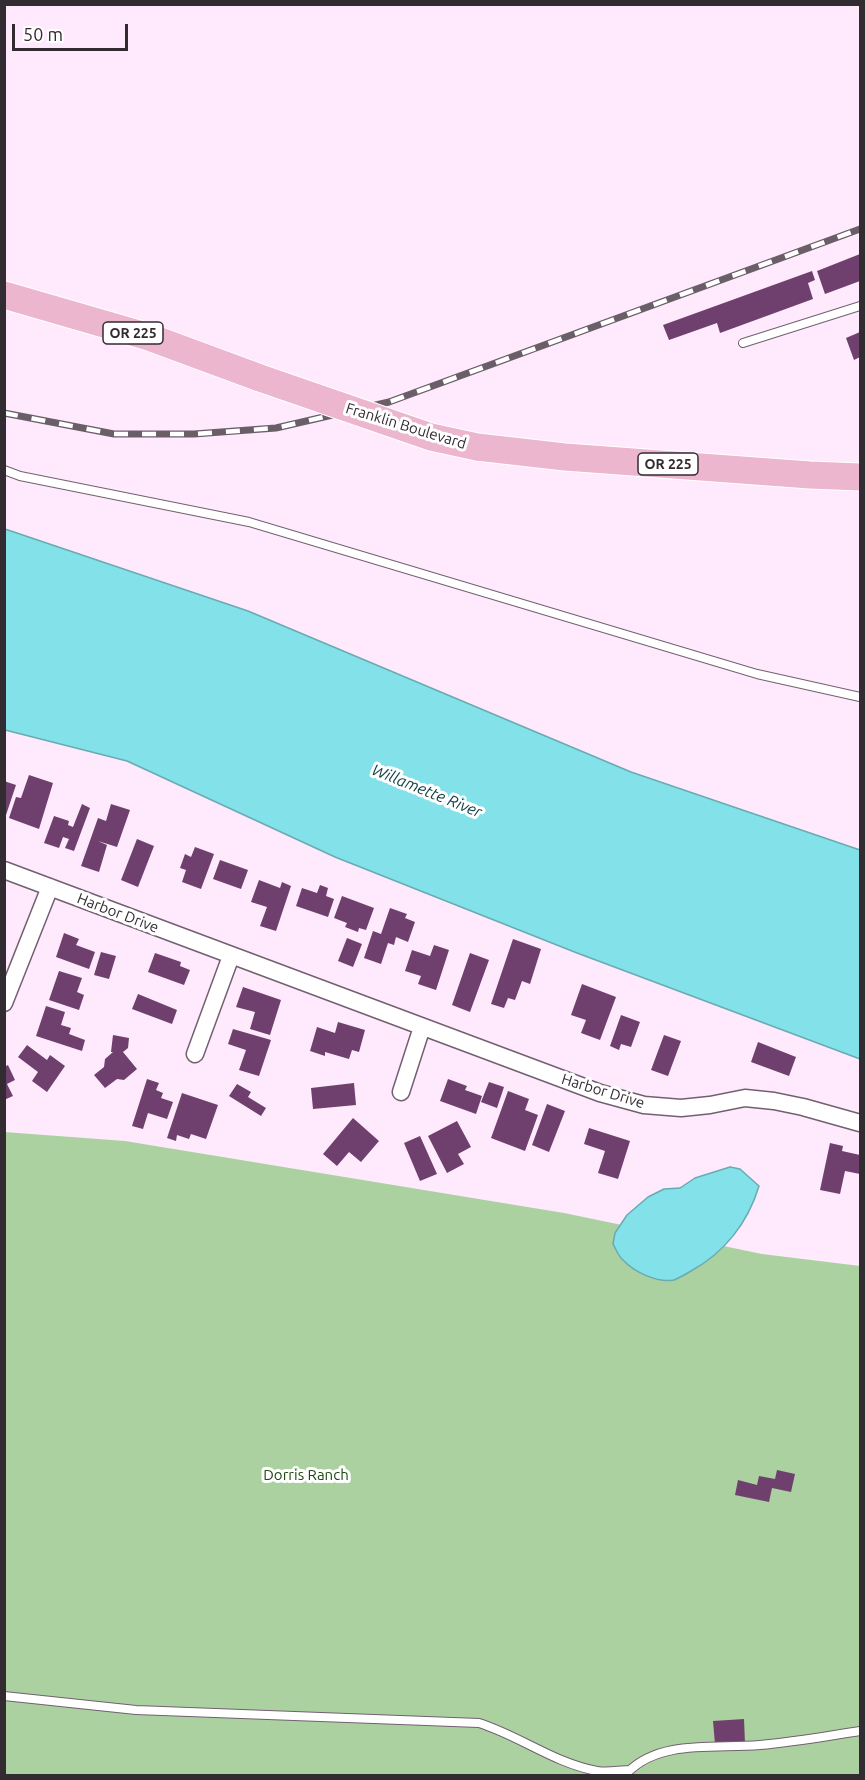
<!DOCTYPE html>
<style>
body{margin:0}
#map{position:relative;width:865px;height:1780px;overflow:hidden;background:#feeafc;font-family:Ubuntu,sans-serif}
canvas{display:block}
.frame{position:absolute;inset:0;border:6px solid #332b32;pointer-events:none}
.scale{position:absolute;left:12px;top:24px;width:116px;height:27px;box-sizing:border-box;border:3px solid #332b32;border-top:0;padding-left:8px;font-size:18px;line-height:21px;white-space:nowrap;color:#332b32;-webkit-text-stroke:4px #fff;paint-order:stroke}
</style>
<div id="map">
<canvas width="865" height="1780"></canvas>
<div class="frame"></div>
<div class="scale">50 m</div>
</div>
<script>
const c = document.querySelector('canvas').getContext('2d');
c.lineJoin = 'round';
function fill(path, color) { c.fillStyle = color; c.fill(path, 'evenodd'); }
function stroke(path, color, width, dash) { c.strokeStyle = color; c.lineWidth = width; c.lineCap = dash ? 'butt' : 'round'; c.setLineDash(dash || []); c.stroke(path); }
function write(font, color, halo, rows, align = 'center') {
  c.font = font + ' Ubuntu,sans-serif'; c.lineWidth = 6; c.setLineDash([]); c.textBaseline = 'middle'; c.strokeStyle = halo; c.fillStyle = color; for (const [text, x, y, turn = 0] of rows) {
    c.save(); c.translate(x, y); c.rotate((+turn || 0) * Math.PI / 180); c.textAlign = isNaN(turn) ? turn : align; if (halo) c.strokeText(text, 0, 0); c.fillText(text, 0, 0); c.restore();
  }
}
fill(new Path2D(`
 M4,1132L125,1141L564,1213L762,1254L860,1266V1775H5Z`), '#abd1a1');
const water = new Path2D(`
 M5,529L248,611L631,772L860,850V1059L577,953L335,857L127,761L5,730Z
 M730,1167L740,1169L759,1186C748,1223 724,1253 691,1271C686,1274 679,1278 674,1280C657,1283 634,1272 623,1260C618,1256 616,1249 613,1244L615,1233L627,1215L648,1197L664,1189L680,1188L695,1178Z`);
fill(water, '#82e1e9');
stroke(water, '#6aaab2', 1.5);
fill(new Path2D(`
 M860,254V281L825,294L817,271Z
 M812,271L815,280L808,283L813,299L720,333L717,323L669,340L663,325Z
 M860,332V357L854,360L846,338Z
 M29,775L53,783L39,829L9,818L16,797L21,798Z
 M4,781L16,785L5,818H4Z
 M82,804L90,808L74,851L65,848L69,839L63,837L59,848L44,843L54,816L69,821L68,825L73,827Z
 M111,804L130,810L117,847L98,841L107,845L99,872L81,866L98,818L106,821Z
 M137,839L154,846L138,887L121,880Z
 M195,847L214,854L201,889L182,882L186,870L180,868L185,854L191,857Z
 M220,860L248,870L241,889L213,879Z
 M259,880L280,888L282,882L291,886L276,931L260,926L267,907L251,902Z
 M320,885L328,888L326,896L334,899L328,917L296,906L302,888L317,893Z
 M342,896L374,908L366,930L359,928L358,932L345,927L347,923L334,918Z
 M390,908L407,914L405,918L415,922L408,942L396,937L394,945L388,943L381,964L364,958L373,931L381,934Z
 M64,933L79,939L76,945L95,952L89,969L56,957Z
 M347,938L362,944L353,967L338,961Z
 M513,939L541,949L530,984L522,981L515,1000L508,998L504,1008L491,1004Z
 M434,945L449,950L436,990L418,984L421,976L405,971L412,950L430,956Z
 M101,952L116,956L109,979L94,975Z
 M155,953L181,962L180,966L190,970L184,985L148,972Z
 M470,953L489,960L470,1012L452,1005Z
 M59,971L82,978L77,992L84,995L79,1010L49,1000Z
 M582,984L616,997L600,1040L581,1033L586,1020L571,1015Z
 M243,987L281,1000L270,1035L250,1029L255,1012L236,1007Z
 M138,994L177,1010L172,1024L132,1009Z
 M46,1006L65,1012L61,1025L71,1028L69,1034L85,1040L82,1051L36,1036Z
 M621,1015L640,1022L631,1047L621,1044L619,1050L610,1046Z
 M338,1022L365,1030L359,1052L352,1050L349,1059L325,1052V1056L310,1051L317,1027L335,1033Z
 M233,1029L271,1040L259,1076L239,1070L246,1050L228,1044Z
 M113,1035L129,1038L128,1048L123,1052L137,1069L124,1080L117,1079L105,1088L94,1075L104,1067L105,1059L113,1052H111Z
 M664,1035L681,1041L668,1076L651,1070Z
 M758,1042L796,1057L789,1076L751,1062Z
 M27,1045L47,1060L50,1055L65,1066L47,1092L32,1081L38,1072L18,1057Z
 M8,1065L15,1080L7,1084L13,1096L4,1100V1067Z
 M147,1079L159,1083L156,1090L163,1093L161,1098L173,1102L167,1119L148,1113L143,1129L132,1126Z
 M448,1079L467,1086L465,1090L482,1096L476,1114L440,1101Z
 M489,1082L504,1087L497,1108L481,1102Z
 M354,1083L356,1105L313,1109L311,1088Z
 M237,1084L251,1092L248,1097L266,1108L261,1116L229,1096Z
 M508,1091L529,1099L525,1110L538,1115L525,1151L491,1138Z
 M182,1093L218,1105L206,1139L191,1134L189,1139L177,1135L176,1141L167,1138Z
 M547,1104L565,1111L549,1152L532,1145Z
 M353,1118L379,1141L361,1162L349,1152L337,1166L323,1154Z
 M457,1121L471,1147L458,1154L464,1164L447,1173L428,1136Z
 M589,1128L630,1141L618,1179L598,1173L605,1151L584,1144Z
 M420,1136L437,1174L420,1181L404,1143Z
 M830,1143L843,1146L842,1151L860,1155V1174L845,1171L840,1194L820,1190Z
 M777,1470L795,1474L791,1492L772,1488L769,1502L735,1495L738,1480L757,1485L759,1476L775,1479Z
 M744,1719L745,1743L715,1744L713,1721Z`), '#6f406d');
const lane = new Path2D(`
 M743,343L860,306
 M4,470L20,476L249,522L757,674L860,697
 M4,1696L136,1710L479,1723C520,1736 554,1763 597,1771C608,1773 620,1770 630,1770
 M628,1772C661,1739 717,1749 760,1745C794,1742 827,1736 860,1731`);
const street = new Path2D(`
 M4,870L600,1093L644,1105L681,1108L710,1105L745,1098L774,1101L803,1107L860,1123
 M4,1003L50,887
 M195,1054L231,956
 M401,1092L422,1027`);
const primary = new Path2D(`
 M4,295L149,337L260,378
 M477,447L565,457L810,475L860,477`);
stroke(lane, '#726070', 10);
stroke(street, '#726070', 19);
stroke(primary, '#fff', 29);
stroke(lane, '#fff', 8);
stroke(street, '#fff', 16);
stroke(primary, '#ecb6ce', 27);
const rail = new Path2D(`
 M4,413L114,434H194L276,428L389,402L860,229`);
stroke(rail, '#6a5f69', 7);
stroke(rail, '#fff', 4.5, [14]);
const primaryBridge = new Path2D(`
 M260,378L431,437L477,447`);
stroke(primaryBridge, '#fff', 29, []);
stroke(primaryBridge, '#ecb6ce', 27);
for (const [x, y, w] of [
 [133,333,60],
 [668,464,60]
]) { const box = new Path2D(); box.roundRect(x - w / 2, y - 11, w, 22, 4.5); c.fillStyle = '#fff'; c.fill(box); stroke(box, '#332b32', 1.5); }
write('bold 14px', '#332b32', null, [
 ["OR 225",133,333],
 ["OR 225",668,464]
]);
write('15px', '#332b32', '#fff', [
 ["Franklin Boulevard",406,426,17],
 ["Harbor Drive",118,913,21],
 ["Harbor Drive",603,1091,17]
]);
write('15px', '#1e4810', '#fff', [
 ["Dorris Ranch",306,1475]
]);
write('italic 16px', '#103d41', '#fff', [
 ["Willamette River",427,791,22]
]);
</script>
